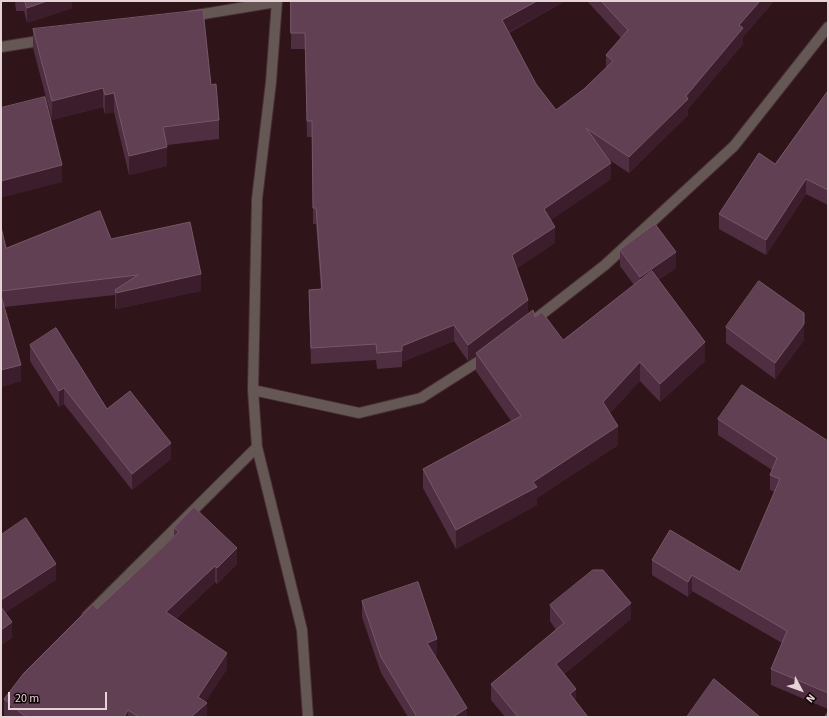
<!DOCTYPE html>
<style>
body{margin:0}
#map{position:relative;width:829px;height:718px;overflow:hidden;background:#2f151a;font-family:"Source Sans 3",sans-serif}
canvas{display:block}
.frame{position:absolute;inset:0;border:2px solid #e6d3d6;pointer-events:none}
.north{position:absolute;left:781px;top:670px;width:40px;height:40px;-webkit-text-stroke:3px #100507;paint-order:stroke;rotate:131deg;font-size:11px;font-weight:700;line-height:16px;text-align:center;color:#e6d3d6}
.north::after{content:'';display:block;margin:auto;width:14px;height:18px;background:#e6d3d6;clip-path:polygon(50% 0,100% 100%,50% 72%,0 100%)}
.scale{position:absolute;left:8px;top:692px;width:99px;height:18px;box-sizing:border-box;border:2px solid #e6d3d6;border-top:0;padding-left:5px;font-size:12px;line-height:14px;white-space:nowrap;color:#e6d3d6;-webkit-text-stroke:3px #100507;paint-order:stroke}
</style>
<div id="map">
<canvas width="829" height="718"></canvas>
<div class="frame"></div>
<div class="north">N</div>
<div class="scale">20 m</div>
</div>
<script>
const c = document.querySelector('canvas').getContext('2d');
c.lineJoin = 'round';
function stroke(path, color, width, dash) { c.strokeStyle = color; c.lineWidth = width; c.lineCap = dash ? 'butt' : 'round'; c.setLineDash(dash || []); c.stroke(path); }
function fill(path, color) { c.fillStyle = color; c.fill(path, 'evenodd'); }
const minor = new Path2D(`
 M277,1L271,82L257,199L253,390L257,447L302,630L308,717
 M191,16L276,2
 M1,47L45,40
 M533,321L605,265L734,146L828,27
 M253,390L359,413L421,398L487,356
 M87,616L257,447`);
stroke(minor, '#493034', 12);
stroke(minor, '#655754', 10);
fill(new Path2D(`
 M15,1H72V8L27,23L24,11H16Z
 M291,1H565L509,33L536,84L556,110L584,89L606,68V55L621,38L587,1H774L743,37V44L688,109V115L629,173L608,159L611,179L551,220L555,243L517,268L528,313L535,317L563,340L634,285L620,266V250L676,268L658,280L705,361L660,402L640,381L610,413L618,445L537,498V505L456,549L423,488V469L511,421L476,371V355L468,361L454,341L402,362V367L377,369L376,360L311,364L309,306V290H321L316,224H313L312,137H307L305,49H291Z
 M33,29L211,85L219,120V139L167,145V166L129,175L114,112L105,114L103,107L52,120L33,48Z
 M828,91V205L806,194L766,255L719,229V214L775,164Z
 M1,227L6,248L111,239L201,291L116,309L115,307V295L4,307L21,381L1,387Z
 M726,327L804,340L775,379L726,343Z
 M30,345L107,409L171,459L132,490L64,404L59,407L30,361Z
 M718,419L828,441V709L771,685V669L782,643L692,591L688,597L652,575V560L740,572L775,492L770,490V475L772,470L718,435Z
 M174,528L237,564L217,584L215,582L176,619L227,669L205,702L207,717H6L4,715V699L174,536Z
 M362,601L437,655L435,656L467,717H408L381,673L362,617Z
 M550,605L631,619L564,674L576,702L588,717H505L491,700V684L556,630L550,621Z`), '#502e42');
fill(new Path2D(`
 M47,1H72V8L27,23V8Z
 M537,1H565L502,36V20Z
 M760,1H774L743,37V44L688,109V115L629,173V157L686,96L739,25Z
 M103,88V107L52,120V101Z
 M114,93V112L105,114V95Z
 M167,147V166L129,175V156Z
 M611,163V179L544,225V209Z
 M62,165V182L1,198V181Z
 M806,179V194L766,255V240Z
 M555,227V243L512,271V255Z
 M676,252V268L640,293V277Z
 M201,274V291L116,309V293Z
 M528,300V316L476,353V355L468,361V345Z
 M804,324V340L775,379V363Z
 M454,325V341L402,362V346Z
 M705,342V361L660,402V384Z
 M640,362V381L603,421V402Z
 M21,365V381L1,387V370Z
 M64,388V404L59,407V391Z
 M618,426V445L537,498V505L456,549V530L533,482Z
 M171,443V459L132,490V474Z
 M237,548V564L217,584V568Z
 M56,564V580L1,616V600Z
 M215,566V582L166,628V612Z
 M692,575V591L688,597V582Z
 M631,603V619L556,680V664Z
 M12,622V638L1,646V630Z
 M437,639V655L427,659V643Z
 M227,653V669L202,708L207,703V717H191L198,697Z
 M576,689V704L570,694Z
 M467,708V717H453Z
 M128,710V717H124Z`), '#3c1d2b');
const building = new Path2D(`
 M25,1H47L27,8Z
 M291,1H537L502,20L536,84L556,110L584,89L613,61L606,55L628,30L601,1H760L739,25L743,28L686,96L688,99L629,157L586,128L611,163L544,209L555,227L512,255L528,300L468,345L454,325L402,346V351L377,353L376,344L311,348L309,290L322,289L316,208H313L312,121H307L305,33H291Z
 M203,10L211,85L216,84L219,120L163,127L167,147L129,156L114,93L105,95L103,88L52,101L33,29Z
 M828,91V190L806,179L766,240L719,214L759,153L775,164Z
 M45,97L62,165L1,181V108Z
 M100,211L111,239L190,222L201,274L116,293L115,290L138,275L1,291V227L6,248Z
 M655,224L676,252L640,277L620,250Z
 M652,271L705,342L660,384L640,362L603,402L618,426L533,482L537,487L456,530L423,469L521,416L476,353L533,310L535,317L542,312L563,340Z
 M759,281L804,313V324L775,363L726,327Z
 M1,296L21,365L1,370Z
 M56,328L107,409L130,391L171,443L132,474L64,388L59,391L30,345Z
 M742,385L828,441V693L771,669L787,631L692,575L688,582L652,560L670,530L740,572L780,479L770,475L777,458L718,419Z
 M194,507L237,548L217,568L215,566L166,612L227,653L198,697L207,703L191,717H139L128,710L124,717H26L4,699L24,673L93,604L97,609L179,532L174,528Z
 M26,518L56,564L1,600V535Z
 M593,570H603L631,603L556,664L576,689L570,694L588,717H518L491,684L564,623L550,605Z
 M418,582L437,639L427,643L467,708L453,717H417L381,657L362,601Z
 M1,607L12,622L1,630Z
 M714,679L760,717H687Z
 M828,712V717H825Z`);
fill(building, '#604052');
stroke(building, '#755767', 1);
</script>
